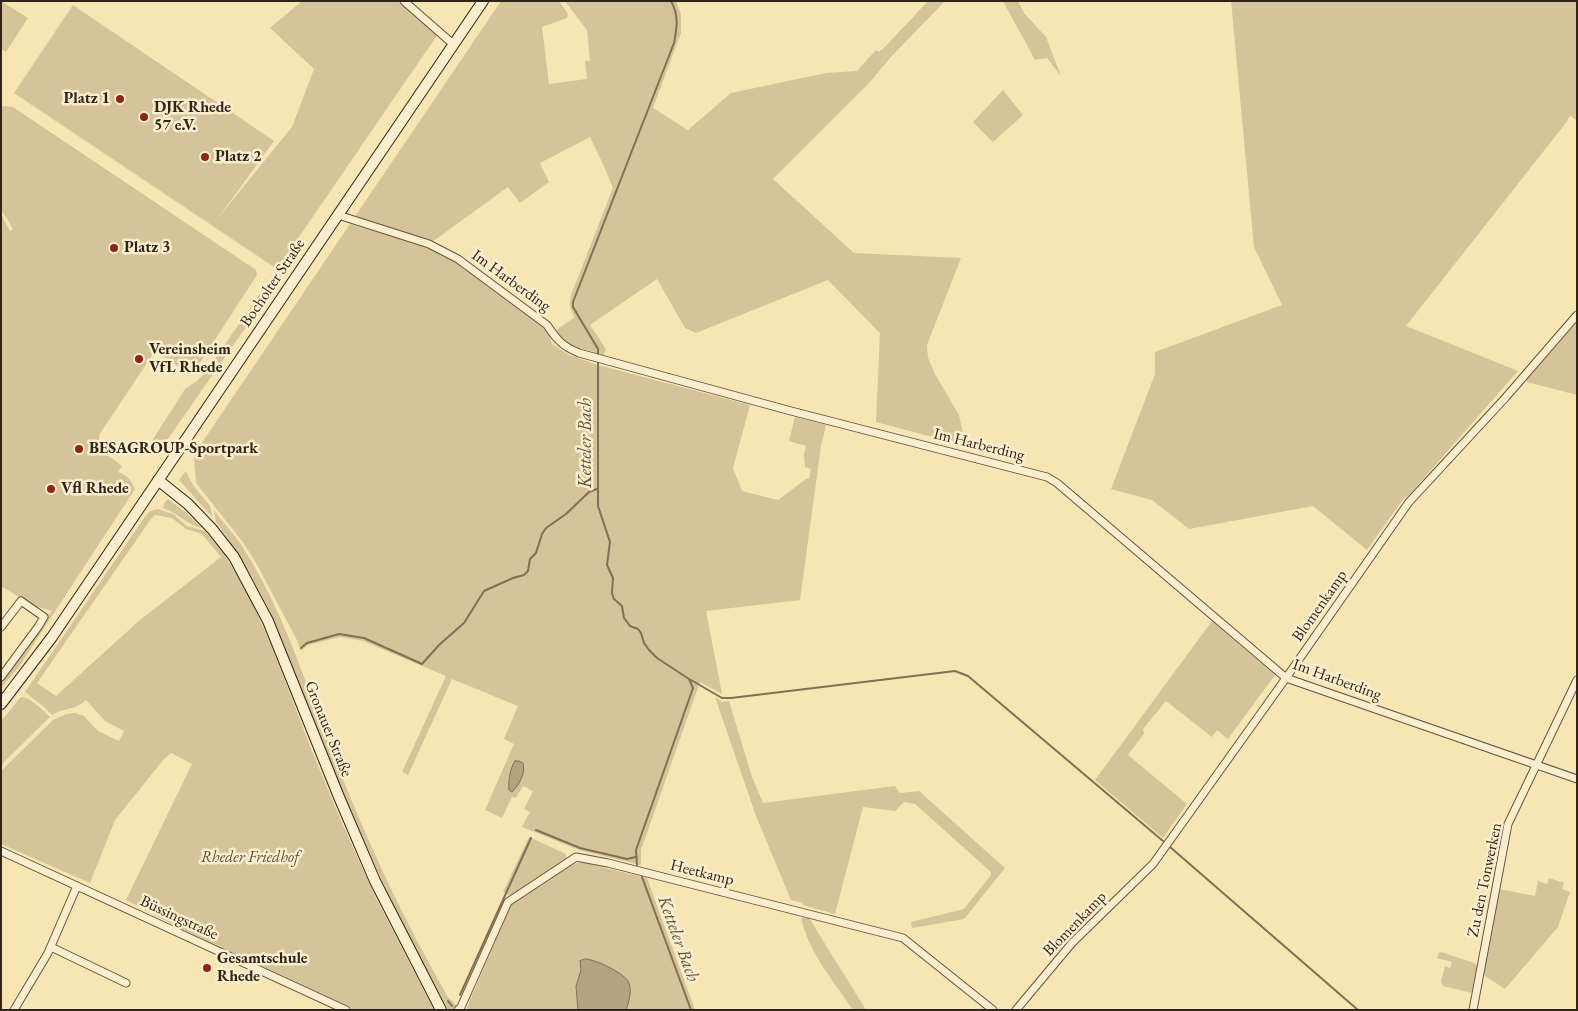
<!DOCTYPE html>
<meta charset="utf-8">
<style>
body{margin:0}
#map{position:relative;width:1578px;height:1011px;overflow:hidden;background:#f7e5b4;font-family:"EB Garamond",serif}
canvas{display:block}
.frame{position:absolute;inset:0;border:2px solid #302418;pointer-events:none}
</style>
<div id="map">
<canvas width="1578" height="1011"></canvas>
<div class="frame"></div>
</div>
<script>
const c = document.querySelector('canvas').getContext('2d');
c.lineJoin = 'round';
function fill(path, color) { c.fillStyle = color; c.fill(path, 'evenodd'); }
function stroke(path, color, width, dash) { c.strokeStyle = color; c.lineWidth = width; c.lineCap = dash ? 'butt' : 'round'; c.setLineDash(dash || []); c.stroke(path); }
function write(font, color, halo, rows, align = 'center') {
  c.font = font + ' "EB Garamond",serif'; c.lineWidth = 5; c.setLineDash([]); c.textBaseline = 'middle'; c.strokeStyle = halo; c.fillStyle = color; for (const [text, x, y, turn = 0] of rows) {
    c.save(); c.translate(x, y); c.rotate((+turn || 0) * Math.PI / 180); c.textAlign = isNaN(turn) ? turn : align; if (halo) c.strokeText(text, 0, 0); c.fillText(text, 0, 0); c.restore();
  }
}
fill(new Path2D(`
 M1,1L28,18L6,52L1,49Z
 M302,1H400L438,34L277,269L283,274L165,443L157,450L148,447L185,389L197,381L205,373L277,269L14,93L73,5L274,141L218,218L292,127L314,69L270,28Z
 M501,1H559L568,14L567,18L542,27L549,84L587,79L585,61H590L587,30L565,1H676L681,14V33L653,108L688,130L731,93L826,73L857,71L876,50L879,52L885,47L928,1H945L890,58L870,82L773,179L854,253L961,258L927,345L928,358L935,374L959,415L966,446L876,422L880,333L828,280L696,333L685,328L657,279L590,325L606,349L603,357L594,354V352C573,345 570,351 556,330L575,317C570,310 569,304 571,295L613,188L603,164L590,137L540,163L549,182L520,203L508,187L432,242L354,218Z
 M1003,1H1018L1024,13L1046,37L1061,76L1047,58L1035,60Z
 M1231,1H1577V120L1570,116L1565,124L1406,326L1518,371L1408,496L1404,498L1367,550L1313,506L1189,529L1152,500L1111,489L1155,374V352L1282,305L1254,247Z
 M1003,90L1023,115L993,142L973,122Z
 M2,106L13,107L256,270L257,275L192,375L155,351L99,435L100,449L122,466L118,472C128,476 130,479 135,489L35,642L19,667L1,688V681L24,653L38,633L44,620L52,611L34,606L22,597H19L1,586V214L10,231L13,229L1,209Z
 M350,224L426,247L450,258L531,315L549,334L552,344L569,355L598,365L750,405L733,468L742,491L778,500L806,479H809L811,469L805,467L804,455L806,446L789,441L795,417L826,425L821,446L800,600L706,611L722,694L700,682L641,850V865L579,850L522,827L530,812L524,809L533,791L523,786L516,798L512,797L502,818L485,810L514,744L504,739L518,706L452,679L408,775L402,772L446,676L363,641L340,637L308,645L301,651L296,638L255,561L242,541L196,483L194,458L199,447Z
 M1577,322V395L1527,382V379Z
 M185,472H186L193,485L210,506L213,518L179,480Z
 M168,499L185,512L202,528C186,525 179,513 163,508L165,502Z
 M158,509L173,514L187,526L205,531L224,554L247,591L272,647L312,751L342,823L376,898L434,1010H352L220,949L126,900L192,764L171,753L164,759L115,820L90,883L1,844V771L53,720L66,714L75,713L84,716L98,731L119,741L124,731L105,721L86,700C74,711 65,707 52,715L44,707L25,692L144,518L150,511ZM155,515L172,518L186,529L202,534L221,557L140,620L56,696L37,683L151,519Z
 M214,510C222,522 232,531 240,543C251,560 261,578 270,596C295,647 312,701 333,754C365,837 403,919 448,997L456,1005L455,1009H448L410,939L378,872L335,776L283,642L268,607L240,556L216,522Z
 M1212,621L1275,675L1228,739L1217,730L1212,737L1166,701L1143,729L1144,734L1128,755L1187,804L1163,838L1095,780Z
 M21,697C32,698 42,710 50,717L1,765V721Z
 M715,697L722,702L729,701L752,777L763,803L895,786L900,793L919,791L1005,868L964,919L912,928L911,922L964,909L991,875V872L915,804L904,802L895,811L863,807L835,914L803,905L802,903L791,900L756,816Z
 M529,837L566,854V859L511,896L503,892Z
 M581,862L647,878L695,1010H626C630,998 633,984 622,975L580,961L581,970L576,986L578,1010H468L467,1007L511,905L573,864Z
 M1549,878L1564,883L1562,889L1570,892L1558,927L1505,989L1484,975L1485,970L1483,969L1499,889L1535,896L1538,881L1547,884Z
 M801,918H809L866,1010H853C833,980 809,953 801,918Z
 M1441,952L1474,963L1477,966L1472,993L1443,986L1441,982L1445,966L1450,968L1452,962L1437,958L1439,953Z`), '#d5c499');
const water = new Path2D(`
 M515,761H519L523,763C526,773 519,785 512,792L509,790C508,781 510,768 515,761Z
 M585,959C595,959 625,973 629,983C632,991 629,1002 626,1010H578L576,986L581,970L580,961Z`);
fill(water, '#b3a37f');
stroke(water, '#7f7056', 1);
stroke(new Path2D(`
 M598,356V349L573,307V302L674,43C677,28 679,15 671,1
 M598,361V506L610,542L607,565L613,578L612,593L614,599L622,606L624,618L630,626L638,629L641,633L644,643L649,650L657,658L689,679L693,688L636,850L637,865
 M301,648L307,643L339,634L364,638L422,664L439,645L464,623L484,591L513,578L524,575L528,571L530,559L536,553L542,534L546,528L566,514L589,492L597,489
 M691,680L722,698H731L955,671L968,676L1163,841
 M536,830L580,848L627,859L636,857
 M1170,847L1358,1010
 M642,877L691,1010
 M460,995L531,838
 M448,1001L452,1006`), '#7f7056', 2);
const street = new Path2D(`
 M404,1L453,44
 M338,215L429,244L458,259L547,325C557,340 562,346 579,353L791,411L1047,477L1057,483L1286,678L1577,779
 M1,627L21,601L44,617L38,627L1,677
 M1,851L346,1010
 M51,947L126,983
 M14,1010L48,953L77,886
 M458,1010L461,1007L508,902L576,857L608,863L903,938L993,1010
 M1016,1010L1072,943L1153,864L1286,678L1409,502L1506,397L1577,315
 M1473,1010L1508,824L1577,680`);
const secondary = new Path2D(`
 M158,480L188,504L212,529L234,557L268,621L339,797L375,881L441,1010
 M1,704L52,637L483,1`);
stroke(street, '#62543f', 9);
stroke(secondary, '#302418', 12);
stroke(street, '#faeece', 7);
stroke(secondary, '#faeece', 10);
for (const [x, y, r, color] of [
 [120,99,5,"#8f2418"],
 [144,117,5,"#8f2418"],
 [205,157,5,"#8f2418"],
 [114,248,5,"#8f2418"],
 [139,359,5,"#8f2418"],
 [79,449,5,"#8f2418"],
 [51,489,5,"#8f2418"],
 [207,968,5,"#8f2418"]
]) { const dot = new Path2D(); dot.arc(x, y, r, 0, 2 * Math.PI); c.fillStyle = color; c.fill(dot); stroke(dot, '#faeece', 2); }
write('bold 16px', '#302418', '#faeece', [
 ["Platz 1",110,99,"right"],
 ["DJK Rhede",154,108],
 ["57 e.V.",154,126],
 ["Platz 2",215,157],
 ["Platz 3",124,248],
 ["Vereinsheim",149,350],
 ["VfL Rhede",149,368],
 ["BESAGROUP-Sportpark",89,449],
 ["Vfl Rhede",61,489],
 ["Gesamtschule",217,959],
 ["Rhede",217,977]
], 'left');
write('16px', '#302418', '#faeece', [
 ["Im Harberding",511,281,36],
 ["Bocholter Straße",273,283,-56],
 ["Im Harberding",979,445,14],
 ["Blomenkamp",1320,606,-55],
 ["Im Harberding",1337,680,20],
 ["Gronauer Straße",328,729,68],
 ["Heetkamp",702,873,14],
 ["Zu den Tonwerken",1485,880,-78],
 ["Büssingstraße",179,918,25],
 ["Blomenkamp",1075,924,-46]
]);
write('italic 16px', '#594c38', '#faeece', [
 ["Rheder Friedhof",250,858]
]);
write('italic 18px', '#5e503c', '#faeece', [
 ["Ketteler Bach",586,443,-90],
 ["Ketteler Bach",678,939,70]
]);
</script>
